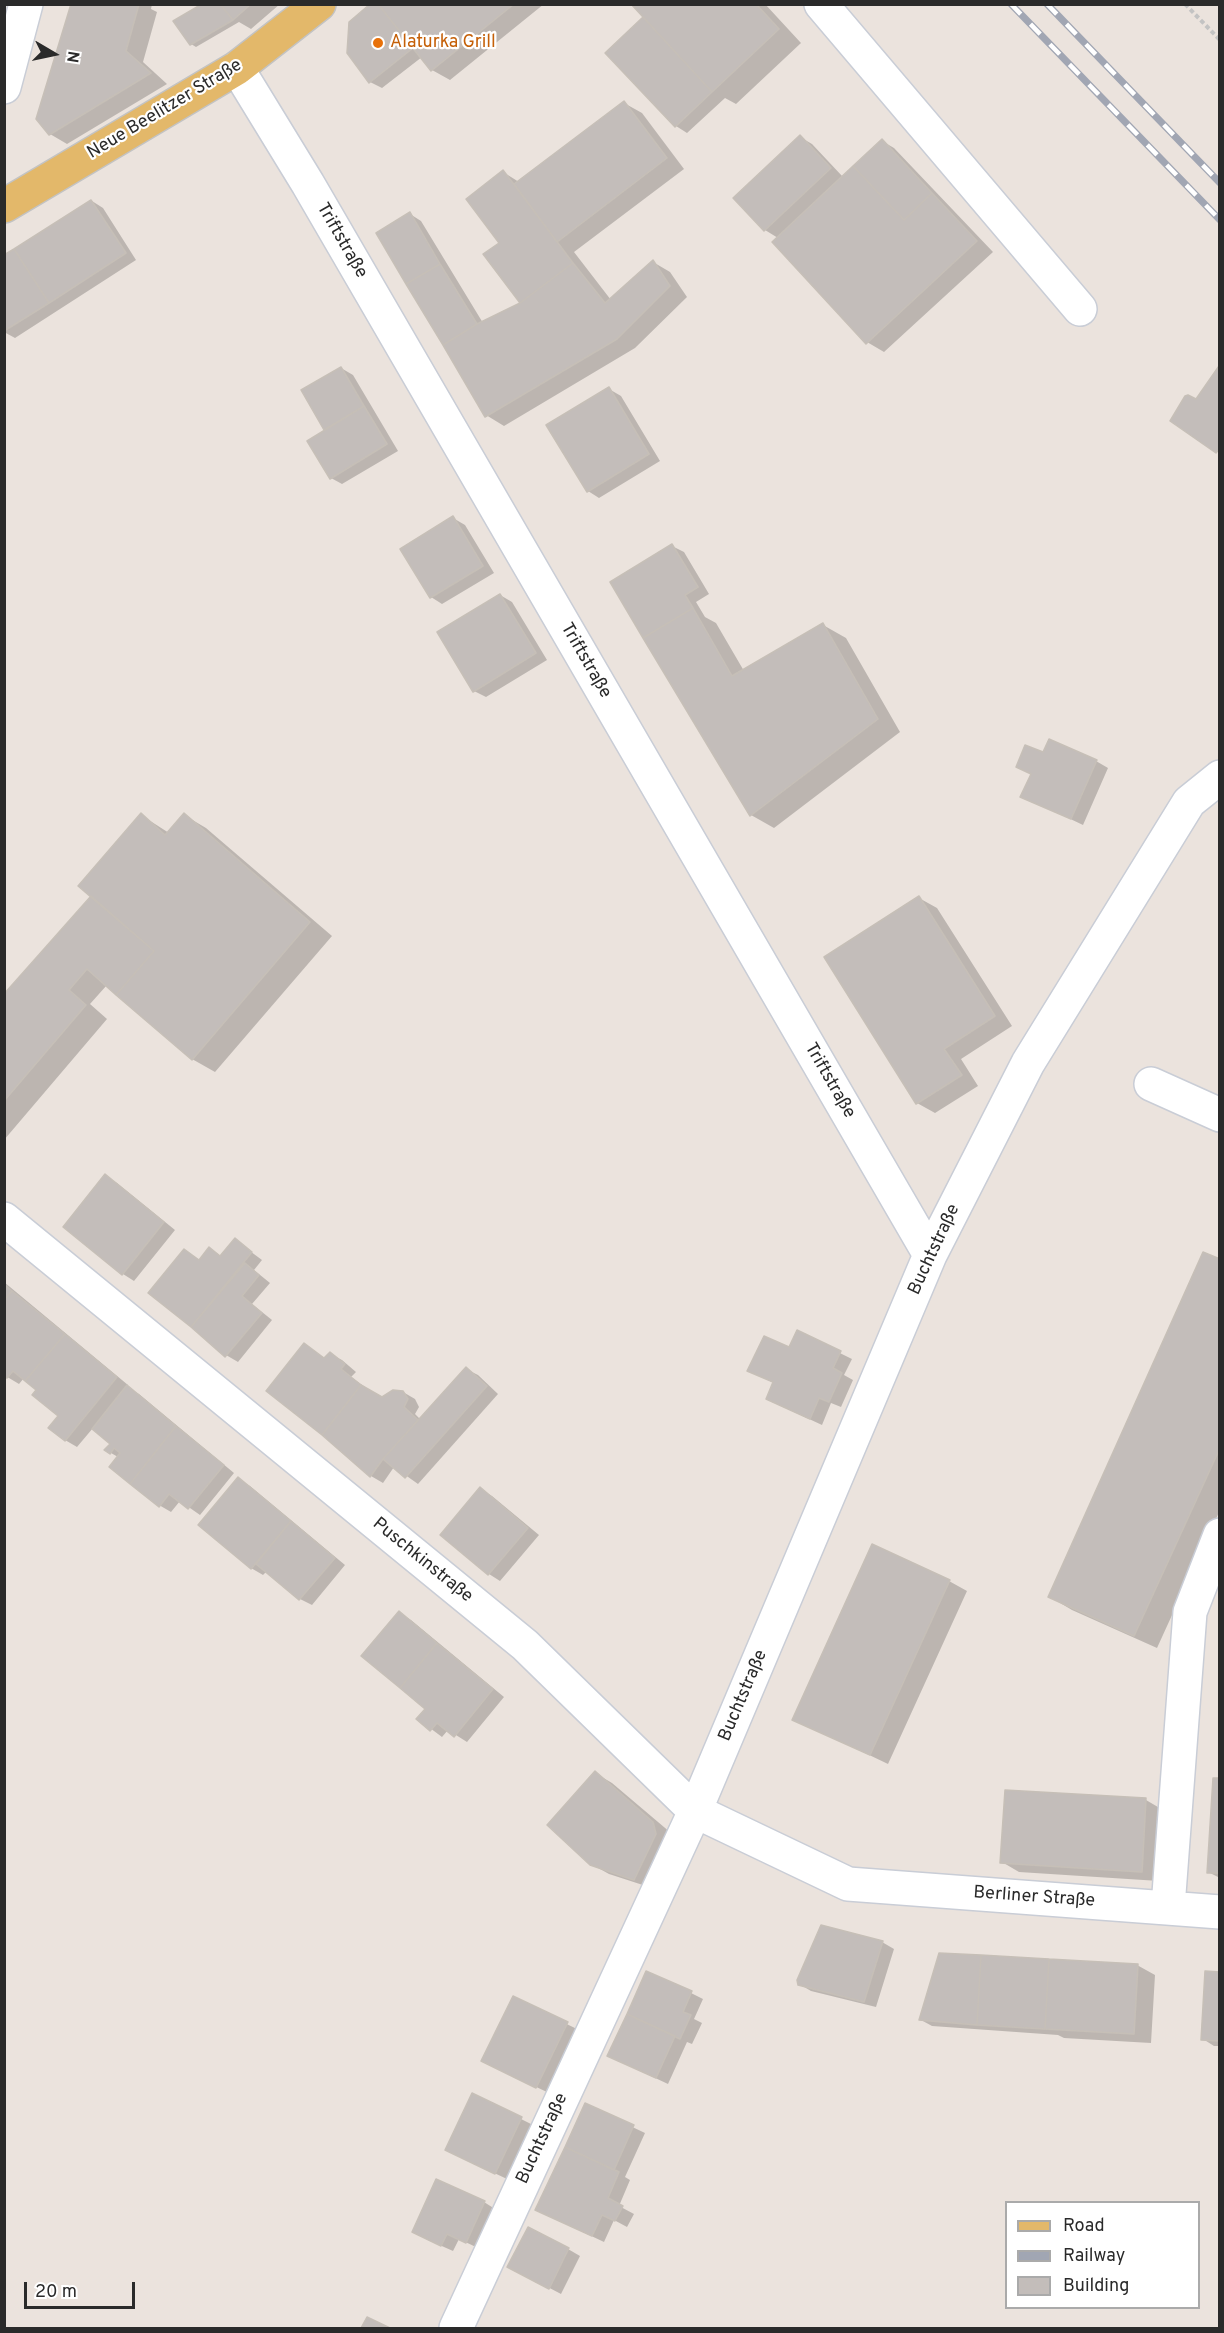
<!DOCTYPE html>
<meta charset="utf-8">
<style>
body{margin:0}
#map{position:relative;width:1224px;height:2333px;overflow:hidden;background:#ebe3dd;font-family:Overpass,sans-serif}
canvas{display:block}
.frame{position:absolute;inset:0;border:6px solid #2a2a2a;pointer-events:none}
.legend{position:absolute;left:1005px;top:2201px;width:195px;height:108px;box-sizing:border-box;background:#fff;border:2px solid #aaa;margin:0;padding:8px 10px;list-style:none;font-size:18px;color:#2a2a2a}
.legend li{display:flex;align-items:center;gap:12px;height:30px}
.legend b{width:30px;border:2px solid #aaa}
.north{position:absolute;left:24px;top:24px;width:60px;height:60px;-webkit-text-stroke:4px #fff;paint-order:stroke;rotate:99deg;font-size:16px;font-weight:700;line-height:24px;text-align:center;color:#2a2a2a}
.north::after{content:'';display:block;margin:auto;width:21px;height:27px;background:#2a2a2a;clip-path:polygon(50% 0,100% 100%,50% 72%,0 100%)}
.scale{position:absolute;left:24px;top:2282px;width:111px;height:27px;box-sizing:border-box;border:3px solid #2a2a2a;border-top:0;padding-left:8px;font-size:18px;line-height:21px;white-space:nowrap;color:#2a2a2a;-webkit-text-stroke:4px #fff;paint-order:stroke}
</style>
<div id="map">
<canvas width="1224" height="2333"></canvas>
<div class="frame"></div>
<ul class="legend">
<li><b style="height:8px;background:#e3b86a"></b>Road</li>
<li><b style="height:8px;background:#a1a6b3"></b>Railway</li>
<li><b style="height:16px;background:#c3bdba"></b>Building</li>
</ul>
<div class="north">N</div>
<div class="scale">20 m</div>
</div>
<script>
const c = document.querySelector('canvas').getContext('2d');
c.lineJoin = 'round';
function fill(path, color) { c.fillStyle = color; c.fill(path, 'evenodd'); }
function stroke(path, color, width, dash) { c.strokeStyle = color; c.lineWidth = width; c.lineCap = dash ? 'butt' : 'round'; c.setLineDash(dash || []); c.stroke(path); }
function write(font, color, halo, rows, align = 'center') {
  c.font = font + ' Overpass,sans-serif'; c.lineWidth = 4.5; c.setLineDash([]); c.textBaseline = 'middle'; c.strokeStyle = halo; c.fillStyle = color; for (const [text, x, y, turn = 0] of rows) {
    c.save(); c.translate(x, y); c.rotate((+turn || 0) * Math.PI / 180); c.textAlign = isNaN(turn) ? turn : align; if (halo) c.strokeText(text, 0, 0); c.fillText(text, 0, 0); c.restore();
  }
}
fill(new Path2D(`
 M73,4H152L151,9L157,12L143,62L167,84L67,144L50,134Z
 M205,4H280L251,29L239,22L196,47L191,44Z
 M372,4H544L450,80L432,70L422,57L382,88L370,82Z
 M633,4H765L801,43L736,104L725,98L687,133L676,126L645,18Z
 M624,103L642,113L684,169L574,252L611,300L653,262L670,272L687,297L635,348L504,426L486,415L410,214L421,221L483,323L522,303L501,243L503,172L519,182Z
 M800,137L812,144L843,177L882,141L894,148L993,252L884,352L867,342L778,238L765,230L735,198Z
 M92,201L103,208L136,260L15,338L4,332V257Z
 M341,368L353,375L398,451L342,484L331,478L326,431L303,391Z
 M609,389L621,396L660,461L599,498L588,491Z
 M453,518L465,525L494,573L442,604L431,597Z
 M672,546L684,552L709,594L696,602L705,617L716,623L744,671L823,625L846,638L900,732L774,828L751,815L612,582Z
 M500,595L512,602L547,660L486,697L474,691Z
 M1044,754L1096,761L1108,768L1083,825L1022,796L1032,775L1018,767Z
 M141,815L169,833L184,815L206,828L332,936L215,1072L192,1059L107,985L90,1004L107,1019L4,1140V996L93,896Z
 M919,898L937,908L1012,1026L961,1059L978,1086L935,1113L917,1103Z
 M105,1176L117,1183L175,1230L134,1281L123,1274Z
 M235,1240L262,1260L254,1270L270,1283L252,1304L272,1320L238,1362L226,1355L151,1293L185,1251L201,1261L210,1249L221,1256Z
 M1220,1260V1510L1157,1648L1072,1610L1050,1597Z
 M4,1282L128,1385L126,1387L139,1394L234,1473L200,1515L180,1501L171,1512L159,1505L118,1457L111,1453L112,1443L93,1428L77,1447L65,1440L60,1416L38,1390L24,1378L19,1384L4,1375Z
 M797,1332L852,1359L844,1375L853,1380L841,1407L831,1403L822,1425L779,1405L774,1383L761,1377L790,1349Z
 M304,1345L326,1359L330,1354L342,1360L356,1372L351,1377L382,1399L403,1392L415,1399L419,1407L415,1414L421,1420L466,1369L478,1375L498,1394L418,1484L394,1467L383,1483L371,1476L323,1434Z
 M238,1479L250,1486L345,1565L312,1605L300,1599L267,1571L263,1575L251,1568Z
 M480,1489L492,1496L539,1535L500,1581L489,1574L442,1535Z
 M949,1581L967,1591L888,1764L794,1719Z
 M399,1613L411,1620L504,1697L467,1742L448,1730L442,1737L418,1719L427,1709Z
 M595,1773L612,1783L671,1833L652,1888L609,1874L591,1864Z
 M1220,1779V1878L1208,1872Z
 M1006,1791L1146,1800L1163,1810L1159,1881L1019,1872L1002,1862Z
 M882,1942L894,1949L876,2007L811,1991L799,1984Z
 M1137,1965L1155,1975L1151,2043L1064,2038L1058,2035L932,2026L921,2020Z
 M1220,1973V2046H1214L1203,2039Z
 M691,1993L703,1999L694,2019L702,2023L692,2044L687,2042L668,2084L621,2062Z
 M513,1998L579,2030L549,2093L494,2067Z
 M473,2095L533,2125L507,2179L458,2156Z
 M586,2105L645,2133L625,2177L630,2180L619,2206L634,2214L627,2227L614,2220L604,2242L549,2216Z
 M484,2202L495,2209L478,2248L459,2239L453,2251L426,2239Z
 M568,2249L580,2256L561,2294L521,2273Z`), '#0003');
const building = new Path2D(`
 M71,4H139L126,51L151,73L49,135L36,119Z
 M202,4H220L233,20L190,45L173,21Z
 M220,4H251L233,20Z
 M370,4H378L413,48L369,83L347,53L349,22Z
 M378,4H514L431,71Z
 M631,4H756L779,29L712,92Z
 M643,17L712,92L675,127L605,53Z
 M624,101L667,158L557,242L514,184Z
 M800,135L831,168L764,231L733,198Z
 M882,139L932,193L904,220L853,166Z
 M853,166L904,220L932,193L977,241L866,344L772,242Z
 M503,170L573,263L520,303L483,254L499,243L466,199Z
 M91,200L126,253L49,303L14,249Z
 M410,212L440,264L406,284L376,233Z
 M14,249L49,303L4,331V255Z
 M653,260L670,286L617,339L485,417L443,345L477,324L520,303L573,263L605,303Z
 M440,264L477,324L443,345L406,284Z
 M1219,366L1220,448L1216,453L1170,421L1185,396L1188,395L1196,399Z
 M341,367L364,406L324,430L301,390Z
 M609,387L649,454L587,492L546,425Z
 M364,406L387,444L330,479L307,441Z
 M453,516L483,566L430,598L400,549Z
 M672,544L698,587L685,595L693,608L643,638L610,582Z
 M500,594L536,653L473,692L437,632Z
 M693,608L732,676L823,623L878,719L750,816L643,638Z
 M1049,739L1097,760L1071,819L1020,797L1031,774L1016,767L1025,745L1043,752Z
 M141,813L165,835L184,813L310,922L192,1060L116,995L154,951L78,886Z
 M91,896L154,951L116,995L87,969L69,990L86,1005L4,1101V994Z
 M919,896L995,1016L944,1049L962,1075L916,1104L824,957Z
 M105,1174L164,1222L122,1275L63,1227Z
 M235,1238L252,1252L191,1327L148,1293L184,1249L199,1260L209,1247L220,1256Z
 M1203,1252L1220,1259V1448L1134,1636L1048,1597Z
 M245,1263L259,1275L242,1296L262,1313L225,1357L191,1327Z
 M4,1284L12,1291L4,1300Z
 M12,1291L65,1334L25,1381L13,1371L7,1378L4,1377V1300Z
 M797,1330L841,1351L833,1368L842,1373L829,1402L819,1398L810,1419L766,1399L773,1382L747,1371L764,1336L789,1347Z
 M65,1334L117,1377L65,1441L48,1428L58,1416L32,1395L36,1390L25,1381Z
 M304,1343L324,1358L330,1352L345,1364L341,1369L361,1385L322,1435L266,1391Z
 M466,1367L487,1386L405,1478L383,1459Z
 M127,1385L176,1426L130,1484L109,1467L120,1453L114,1448L110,1454L104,1450L110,1444L92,1429Z
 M361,1385L382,1397L393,1390L403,1391L408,1399L404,1407L418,1420L383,1459L370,1477L322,1435Z
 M176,1426L224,1465L188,1509L169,1494L159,1507L130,1484Z
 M238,1477L291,1521L251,1569L198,1525Z
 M480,1487L528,1528L488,1575L440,1535Z
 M291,1521L335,1558L299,1600L256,1564Z
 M872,1544L950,1580L870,1755L792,1720Z
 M399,1611L437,1643L400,1688L361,1656Z
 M437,1643L493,1689L454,1737L437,1723L430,1731L416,1719L425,1709L400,1688Z
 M595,1771L653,1822L656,1834L634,1880L590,1865L547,1825Z
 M1213,1778H1220V1873H1207Z
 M1005,1790L1146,1798L1142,1872L1000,1863Z
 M821,1925L883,1941L864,2002L798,1985L797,1980Z
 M939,1953L981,1955L977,2025L919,2020Z
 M981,1955L1049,1959L1045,2029L977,2025Z
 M1049,1959L1138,1964L1134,2034L1045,2029Z
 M646,1971L692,1991L683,2012L691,2015L680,2039L627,2014Z
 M1205,1971L1220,1972V2041L1201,2040Z
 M513,1996L568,2022L536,2088L481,2061Z
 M627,2014L675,2036L656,2078L607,2056Z
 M472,2093L522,2117L495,2174L445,2150Z
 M585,2103L634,2125L614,2170L565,2147Z
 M565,2147L619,2172L608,2198L623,2206L615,2221L602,2215L592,2236L535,2210Z
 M436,2179L485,2201L466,2243L447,2234L441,2246L412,2232Z
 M528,2227L569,2248L549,2289L507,2267Z
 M367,2317L390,2328H361Z`);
fill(building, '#c3bdba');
stroke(building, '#c6bfb7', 1.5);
const minor = new Path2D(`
 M821,4L1080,309
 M237,68L308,184L930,1255
 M4,87L26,4
 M1151,1084L1220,1115
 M4,1219L525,1645L695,1811L848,1884L1220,1912
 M1168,1907L1190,1612L1220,1535
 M456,2328L695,1811L930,1255L1028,1063L1189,802L1220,777`);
const major = new Path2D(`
 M4,206L237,68L319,4`);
stroke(minor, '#c9cdd6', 36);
stroke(major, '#c3c3c3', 36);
stroke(new Path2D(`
 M1185,4L1220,40`), '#c3c3c3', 4, [4.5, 3]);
stroke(minor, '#fff', 33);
stroke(major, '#e3b86a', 33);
const rail = new Path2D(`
 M1011,4L1220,220
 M1047,4L1220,183`);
stroke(rail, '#a1a6b3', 7);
stroke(rail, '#fff', 4.5, [14]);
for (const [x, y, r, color] of [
 [378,43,6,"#e8710a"]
]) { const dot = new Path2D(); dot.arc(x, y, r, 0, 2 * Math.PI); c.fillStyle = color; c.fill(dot); stroke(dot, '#fff', 2); }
write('18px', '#c56008', '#fff', [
 ["Alaturka Grill",390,43]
], 'left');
write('18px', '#2a2a2a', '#fff', [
 ["Neue Beelitzer Straße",165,110,-31],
 ["Triftstraße",341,241,60],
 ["Triftstraße",585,661,60],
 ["Triftstraße",829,1081,60],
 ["Buchtstraße",935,1250,-65],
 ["Puschkinstraße",422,1561,39],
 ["Buchtstraße",744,1696,-67],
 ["Berliner Straße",1034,1898,4],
 ["Buchtstraße",543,2139,-65]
]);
</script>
